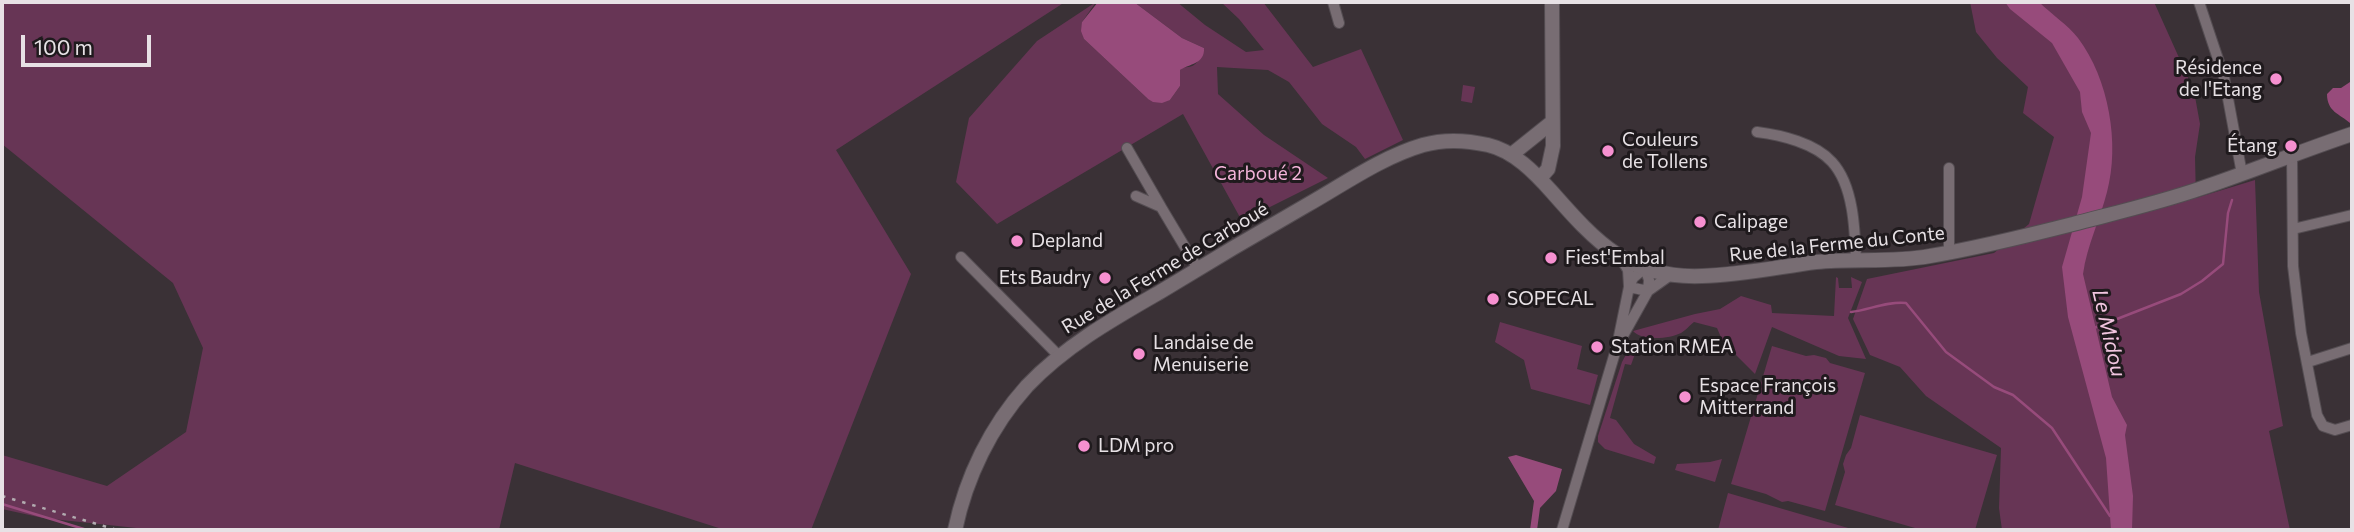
<!DOCTYPE html>
<meta charset="utf-8">
<style>
body{margin:0}
#map{position:relative;width:2354px;height:532px;overflow:hidden;background:#3a3136;font-family:Commissioner,sans-serif}
canvas{display:block}
.frame{position:absolute;inset:0;border:4px solid #e7e1e5;pointer-events:none}
.scale{position:absolute;left:21px;top:35px;width:130px;height:32px;box-sizing:border-box;border:4px solid #e7e1e5;border-top:0;padding-left:9px;font-size:21px;line-height:24px;white-space:nowrap;color:#e7e1e5;-webkit-text-stroke:5px #1f1a1d;paint-order:stroke}
</style>
<div id="map">
<canvas width="2354" height="532"></canvas>
<div class="frame"></div>
<div class="scale">100 m</div>
</div>
<script>
const c = document.querySelector('canvas').getContext('2d');
c.lineJoin = 'round';
function fill(path, color) { c.fillStyle = color; c.fill(path, 'evenodd'); }
function stroke(path, color, width, dash) { c.strokeStyle = color; c.lineWidth = width; c.lineCap = dash ? 'butt' : 'round'; c.setLineDash(dash || []); c.stroke(path); }
function write(font, color, halo, rows, align = 'center') {
  c.font = font + ' Commissioner,sans-serif'; c.lineWidth = 6; c.setLineDash([]); c.textBaseline = 'middle'; c.strokeStyle = halo; c.fillStyle = color; for (const [text, x, y, turn = 0] of rows) {
    c.save(); c.translate(x, y); c.rotate((+turn || 0) * Math.PI / 180); c.textAlign = isNaN(turn) ? turn : align; if (halo) c.strokeText(text, 0, 0); c.fillText(text, 0, 0); c.restore();
  }
}
fill(new Path2D(`
 M2,2H1065L836,150L911,274L811,530H725L515,463L499,530H155L43,518L2,509V455L107,486L186,432L203,348L173,283L2,144Z
 M1096,2L1082,22L1084,39L1148,99L1170,100L1180,86V70L1183,67C1196,69 1200,59 1204,48L1182,38L1134,2H1177L1205,25L1246,52L1264,50L1239,19L1221,2H1263L1313,67L1361,49L1403,140L1365,159L1356,147L1322,124L1289,82L1268,70L1217,67L1218,94L1264,135L1328,178L1242,221L1183,114L997,224L956,182L969,118L1037,41Z
 M1970,2H2154L2194,91L2200,124L2195,157L2196,198L2255,180L2259,292L2283,426L2269,431L2290,530H2002L1999,508L2001,448L1926,396L1900,367L1870,355L1853,319L1867,279L1994,253L2029,224L2054,137L2023,113L2028,87L1997,58L1976,32Z
 M1463,85L1475,87L1472,103L1461,101Z
 M1836,277L1838,278L1839,288H1852L1851,277L1862,282L1848,318L1866,359L1839,356L1772,327L1755,374L1723,342L1717,328L1694,322C1690,325 1685,331 1681,333C1669,339 1642,341 1633,331L1695,314L1720,309L1741,296L1771,305L1772,313L1834,316Z
 M1500,322L1582,346L1577,369L1598,375L1590,405L1531,389L1524,360L1495,342Z
 M1772,346L1806,356L1814,355L1826,358L1830,363L1865,373L1825,511L1788,501L1782,502L1766,494L1731,484Z
 M1630,347L1635,354L1631,365L1625,364L1610,418L1616,420L1634,444L1656,457L1654,464L1605,449L1598,442V436L1622,362Z
 M1860,415L1997,455L1975,530H1922L1835,505L1845,472L1843,464L1846,455L1851,448Z
 M1722,459L1715,482L1675,470L1677,464L1710,462Z
 M1728,493L1855,530H1718Z`), '#673555');
fill(new Path2D(`
 M1098,2H1134L1182,38L1204,48C1205,64 1189,64 1180,70V86L1170,100L1162,103L1153,102L1148,99L1084,39L1081,31L1082,22Z
 M2005,2H2039C2051,14 2068,25 2078,38C2109,79 2120,144 2107,192C2100,220 2087,245 2083,274L2112,397L2127,425L2125,435L2133,496L2132,530H2111L2106,458L2068,317L2062,267L2082,197L2091,133L2082,112L2080,92L2052,43L2010,9Z
 M2350,82L2352,83V122L2350,123C2340,114 2327,112 2327,94L2333,88H2341Z
 M1516,455L1562,469L1556,491L1540,508L1537,530H1530L1534,501L1508,457Z`), '#974b7b');
stroke(new Path2D(`
 M1851,312C1869,310 1887,301 1906,303L1946,352L1994,387L2013,395L2052,428L2110,516
 M2094,328L2181,294L2202,281L2223,264L2228,213L2232,200
 M2,504L87,530`), '#974b7b', 2.5);
const street = new Path2D(`
 M1333,2L1339,23
 M2199,2L2224,77L2242,174
 M1757,132C1781,135 1815,143 1832,162C1854,186 1855,231 1856,262
 M1127,148L1161,207
 M2292,156L2293,266L2301,333L2317,415L2323,426L2335,430L2352,425
 M1949,168V253
 M1136,196L1161,207L1198,269
 M2293,229L2352,215
 M961,257L1059,356
 M1620,257L1628,270L1629,287L1648,291
 M1620,341L1648,291L1672,274
 M2308,362L2352,348
 M1562,530L1617,346L1629,287L1633,278L1645,268L1649,280L1648,291`);
const secondary = new Path2D(`
 M1511,155L1551,123
 M1540,178L1548,169L1553,146L1552,2
 M955,530C966,477 991,426 1027,386C1065,346 1113,319 1160,292C1209,262 1258,233 1307,205C1344,184 1382,157 1423,145C1444,139 1466,140 1488,145C1514,151 1535,173 1552,192C1596,242 1629,279 1702,276C1740,275 1778,267 1816,262C1853,258 1892,263 1930,256C1978,248 2026,236 2073,224C2115,213 2158,203 2199,189C2250,172 2301,151 2352,134`);
stroke(street, '#544d52', 12);
stroke(secondary, '#544d52', 16);
stroke(street, '#786d73', 10);
stroke(secondary, '#786d73', 14);
stroke(new Path2D(`
 M2,496L117,530`), '#b2abb0', 2.5, [3.5, 7]);
for (const [x, y, r, color] of [
 [2276,79,7,"#f690d0"],
 [2291,146,7,"#f690d0"],
 [1608,151,7,"#f690d0"],
 [1700,222,7,"#f690d0"],
 [1017,241,7,"#f690d0"],
 [1551,258,7,"#f690d0"],
 [1105,278,7,"#f690d0"],
 [1493,299,7,"#f690d0"],
 [1597,347,7,"#f690d0"],
 [1139,354,7,"#f690d0"],
 [1685,397,7,"#f690d0"],
 [1084,446,7,"#f690d0"]
]) { const dot = new Path2D(); dot.arc(x, y, r, 0, 2 * Math.PI); c.fillStyle = color; c.fill(dot); stroke(dot, '#1f1a1d', 2.5); }
write('19px', '#e7e1e5', '#1f1a1d', [
 ["Résidence",2262,68,"right"],
 ["de l'Etang",2262,90,"right"],
 ["Couleurs",1622,140],
 ["de Tollens",1622,162],
 ["Étang",2277,146,"right"],
 ["Calipage",1714,222],
 ["Depland",1031,241],
 ["Fiest'Embal",1565,258],
 ["Ets Baudry",1091,278,"right"],
 ["SOPECAL",1507,299],
 ["Landaise de",1153,343],
 ["Menuiserie",1153,365],
 ["Station RMEA",1611,347],
 ["Espace François",1699,386],
 ["Mitterrand",1699,408],
 ["LDM pro",1098,446]
], 'left');
write('19px', '#f3b3d9', '#1f1a1d', [
 ["Carboué 2",1258,174]
]);
write('19px', '#e7e1e5', '#1f1a1d', [
 ["Rue de la Ferme du Conte",1837,244,-6],
 ["Rue de la Ferme de Carboué",1165,268,-31]
]);
write('italic 21px', '#f2c6e0', '#1f1a1d', [
 ["Le Midou",2109,333,77]
]);
</script>
